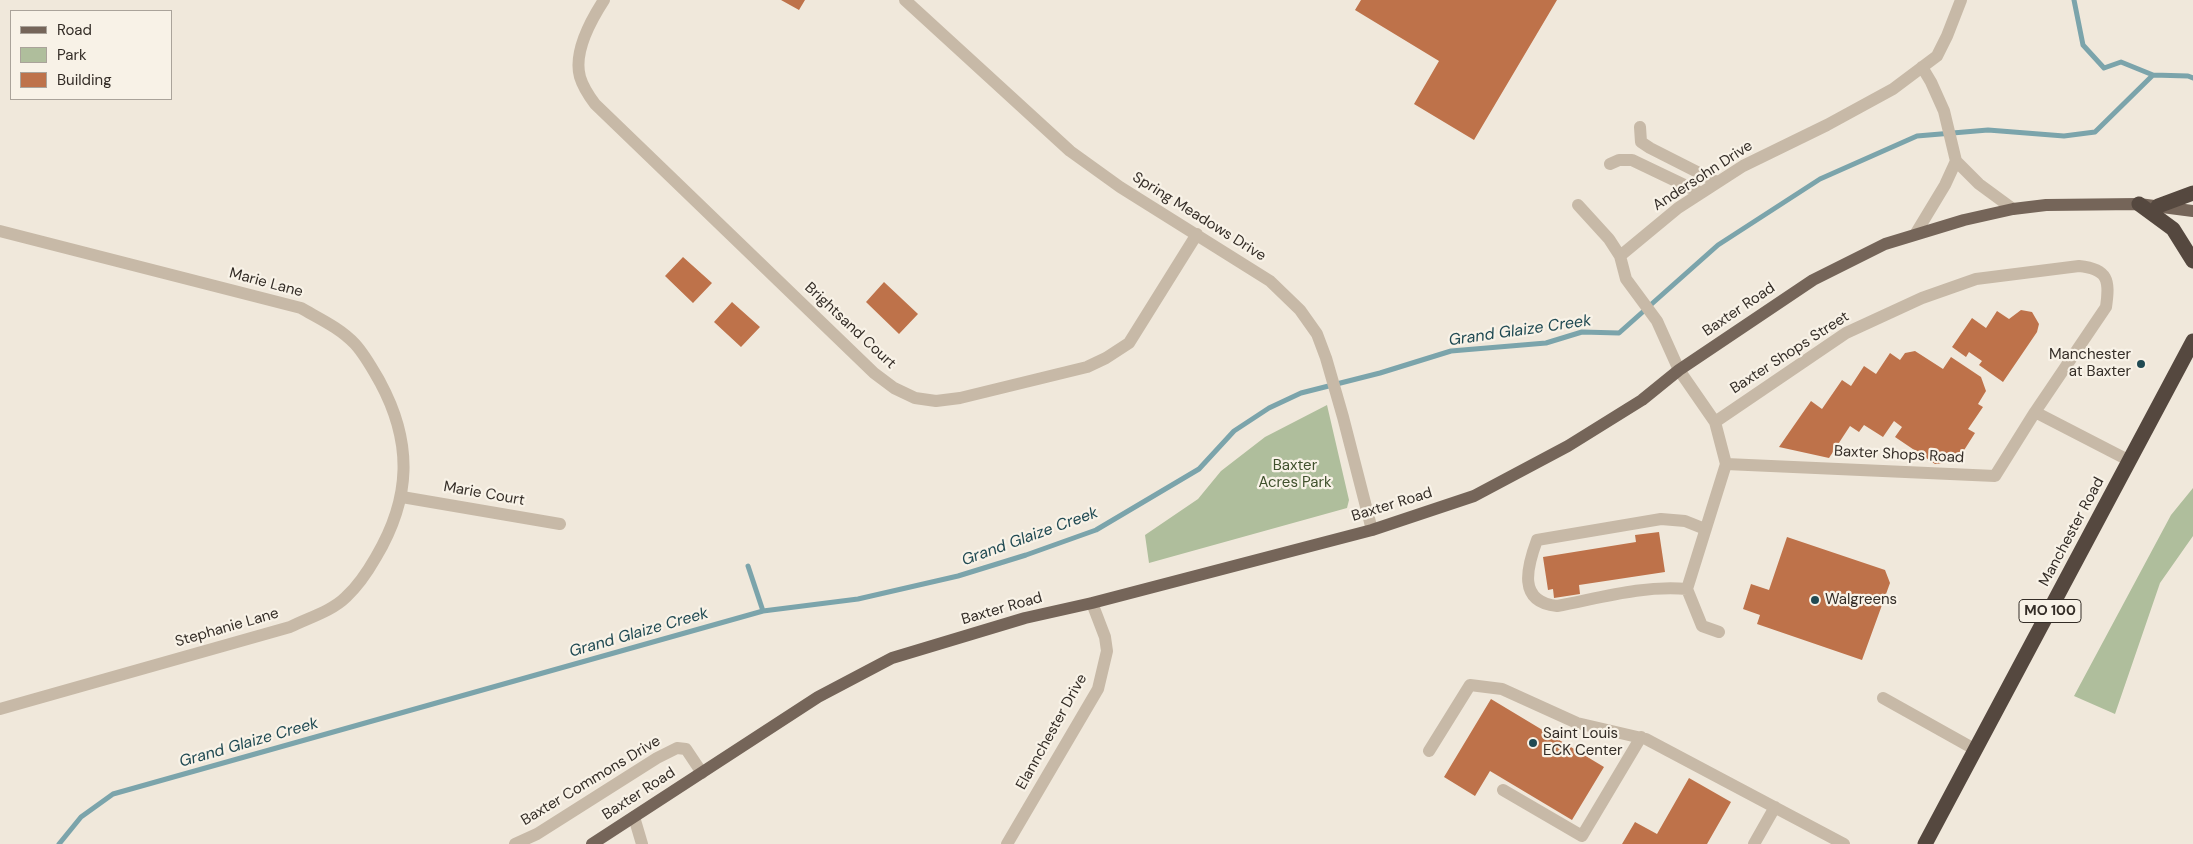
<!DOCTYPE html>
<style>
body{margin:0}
#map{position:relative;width:2193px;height:844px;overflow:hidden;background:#f0e8db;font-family:"DM Sans",sans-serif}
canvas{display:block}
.legend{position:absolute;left:10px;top:10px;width:162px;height:90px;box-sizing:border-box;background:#f8f2e7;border:1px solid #aaa39a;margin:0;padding:6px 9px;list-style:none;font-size:15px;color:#342d27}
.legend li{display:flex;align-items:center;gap:10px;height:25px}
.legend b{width:25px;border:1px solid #aaa39a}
</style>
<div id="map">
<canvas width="2193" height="844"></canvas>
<ul class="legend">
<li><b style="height:6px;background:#756559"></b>Road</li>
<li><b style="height:14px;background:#afbe9c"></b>Park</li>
<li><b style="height:14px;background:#be724a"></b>Building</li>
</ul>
</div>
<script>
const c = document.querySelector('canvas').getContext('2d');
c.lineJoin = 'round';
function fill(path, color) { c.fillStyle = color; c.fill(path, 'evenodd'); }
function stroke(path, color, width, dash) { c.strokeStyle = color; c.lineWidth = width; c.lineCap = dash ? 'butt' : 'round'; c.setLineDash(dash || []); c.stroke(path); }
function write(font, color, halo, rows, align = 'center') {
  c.font = font + ' "DM Sans",sans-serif'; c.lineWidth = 4.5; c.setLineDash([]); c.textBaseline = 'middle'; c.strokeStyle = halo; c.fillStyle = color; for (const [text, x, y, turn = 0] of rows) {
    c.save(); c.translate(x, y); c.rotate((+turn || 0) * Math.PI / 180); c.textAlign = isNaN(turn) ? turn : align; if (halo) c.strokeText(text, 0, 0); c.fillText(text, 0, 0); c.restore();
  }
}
fill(new Path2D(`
 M1327,405L1349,500L1347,508L1149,563L1145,535L1198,499L1221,471L1265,437Z
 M2193,488V536L2160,583L2115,714L2074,696L2171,515Z`), '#afbe9c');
stroke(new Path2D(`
 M2074,0L2083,45L2104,68L2121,62L2153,75
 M748,566L763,611
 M59,844L81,817L113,794L763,611L858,599L958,576L1026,555L1096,530L1199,469L1234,431L1269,408L1301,393L1380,373L1451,351L1546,343L1582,332L1619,333L1718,245L1820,179L1917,136L1988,130L2064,136L2095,132L2153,75L2188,76L2193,78`), '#7ba4ab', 5);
fill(new Path2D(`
 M781,0H805L799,10Z
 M1361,0H1557L1474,140L1414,104L1439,61L1355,10Z
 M683,257L712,283L693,303L665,276Z
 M884,282L918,314L899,334L866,302Z
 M732,302L760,327L741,347L714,322Z
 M2021,310L2032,312L2039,324L2037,332L2003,382L1979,365L1982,361L1969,352L1966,357L1952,347L1972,318L1986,328L1997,311L2009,319Z
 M1915,351L1943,369L1951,357L1981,377L1986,391L1978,404L1983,407L1968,429L1975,433L1961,455L1944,456V463L1935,464L1895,437L1902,427L1894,421L1883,437L1864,425L1859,432L1850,426L1829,458L1779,447L1811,401L1822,409L1842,380L1851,386L1864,366L1876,374L1890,353L1900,360L1905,353Z
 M1659,532L1665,572L1579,585L1580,594L1554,598L1553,589L1548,590L1543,557L1636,542L1635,535Z
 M1787,537L1885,570L1890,583L1862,660L1757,624L1760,615L1743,609L1751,584L1769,590Z
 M1491,699L1604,767L1572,820L1490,771L1475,796L1444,777Z
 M1689,778L1731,802L1707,844H1622L1635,822L1657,834Z`), '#be724a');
stroke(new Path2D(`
 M604,0C591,20 573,52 580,77C583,87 589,96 595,104L874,373L894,388L915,398L936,401L960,398L1087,367L1106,358L1129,343L1197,234
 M905,0L1070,151L1120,187L1270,281L1300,310L1317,334L1326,358L1343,417L1372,530
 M1961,0L1947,36L1937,56L1893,89L1827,125L1743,166L1678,208L1620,256L1626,279L1657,321L1679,370L1715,422L1726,464L1995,476L2035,412L2130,461
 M1922,67L1931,82L1944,111L1956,161L1979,184L2013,209
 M1640,127L1641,142L1650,148L1717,182
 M1610,164L1619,160H1632L1701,193
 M1578,205L1609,239L1620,256
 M0,231L301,308C320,319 340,328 355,344C365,355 372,368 380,382C413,443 411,498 376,557C368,571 358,586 346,597C332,611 308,618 290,627L0,709
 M1916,233L1945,185L1956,161
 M1715,422L1846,333L1922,298L1976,279L2079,266C2108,269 2110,280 2106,307L2035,412
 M402,497L560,524
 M1687,589C1643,585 1600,598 1557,606C1517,602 1527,567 1537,540L1661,519L1685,521L1705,529
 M1719,632L1702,626L1687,589L1726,464
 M1883,698L1976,750
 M1429,751L1470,685L1502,689L1577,723L1646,739L1844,844
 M1503,790L1582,836L1641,737
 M634,817L642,844
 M515,844L537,834L657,758L677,748L686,749L702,773
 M1007,844L1098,689L1107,651L1105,637L1092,603
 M1754,844L1775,807`), '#c7b9a7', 12);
stroke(new Path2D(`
 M592,844L818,697L892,658L1025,618L1092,603L1372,530L1474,496L1568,446L1642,400L1679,370L1813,280L1885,244L1964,220L2013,209L2046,205L2139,204L2193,211`), '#756559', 12);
stroke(new Path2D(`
 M2139,204L2173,229L2193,261
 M2158,206L2193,193
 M1925,844L2193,341`), '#55483f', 15);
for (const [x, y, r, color] of [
 [2141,364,5,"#204a53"],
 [1815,600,5,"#204a53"],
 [1533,743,5,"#204a53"]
]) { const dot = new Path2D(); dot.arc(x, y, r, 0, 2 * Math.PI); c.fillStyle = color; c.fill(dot); stroke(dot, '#f8f2e7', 2); }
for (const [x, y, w] of [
 [2050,611,62]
]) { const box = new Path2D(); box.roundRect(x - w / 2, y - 11.5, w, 23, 4); c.fillStyle = '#f8f2e7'; c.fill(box); stroke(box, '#342d27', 1); }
write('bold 14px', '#342d27', null, [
 ["MO 100",2050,611]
]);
write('15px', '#342d27', '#f8f2e7', [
 ["Andersohn Drive",1703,176,-33],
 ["Spring Meadows Drive",1199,217,32],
 ["Marie Lane",266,283,15],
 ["Baxter Road",1739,310,-34],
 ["Brightsand Court",850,326,43],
 ["Baxter Shops Street",1790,353,-33],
 ["Baxter Shops Road",1899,455,3],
 ["Marie Court",484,494,10],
 ["Baxter Road",1392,505,-17],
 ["Manchester Road",2072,532,-62],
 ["Baxter Road",1002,609,-16],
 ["Stephanie Lane",227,628,-16],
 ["Elannchester Drive",1052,732,-61],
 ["Baxter Commons Drive",591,781,-31],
 ["Baxter Road",639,794,-33]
]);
write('15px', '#342d27', '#f8f2e7', [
 ["Manchester",2131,355,"right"],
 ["at Baxter",2131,372,"right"],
 ["Walgreens",1825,600],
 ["Saint Louis",1543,734],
 ["ECK Center",1543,751]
], 'left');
write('15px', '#40512d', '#f8f2e7', [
 ["Baxter",1295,466],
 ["Acres Park",1295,483]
]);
write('italic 16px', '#204a53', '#f8f2e7', [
 ["Grand Glaize Creek",1520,331,-8],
 ["Grand Glaize Creek",1030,537,-20],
 ["Grand Glaize Creek",639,633,-16],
 ["Grand Glaize Creek",249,743,-16]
]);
</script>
